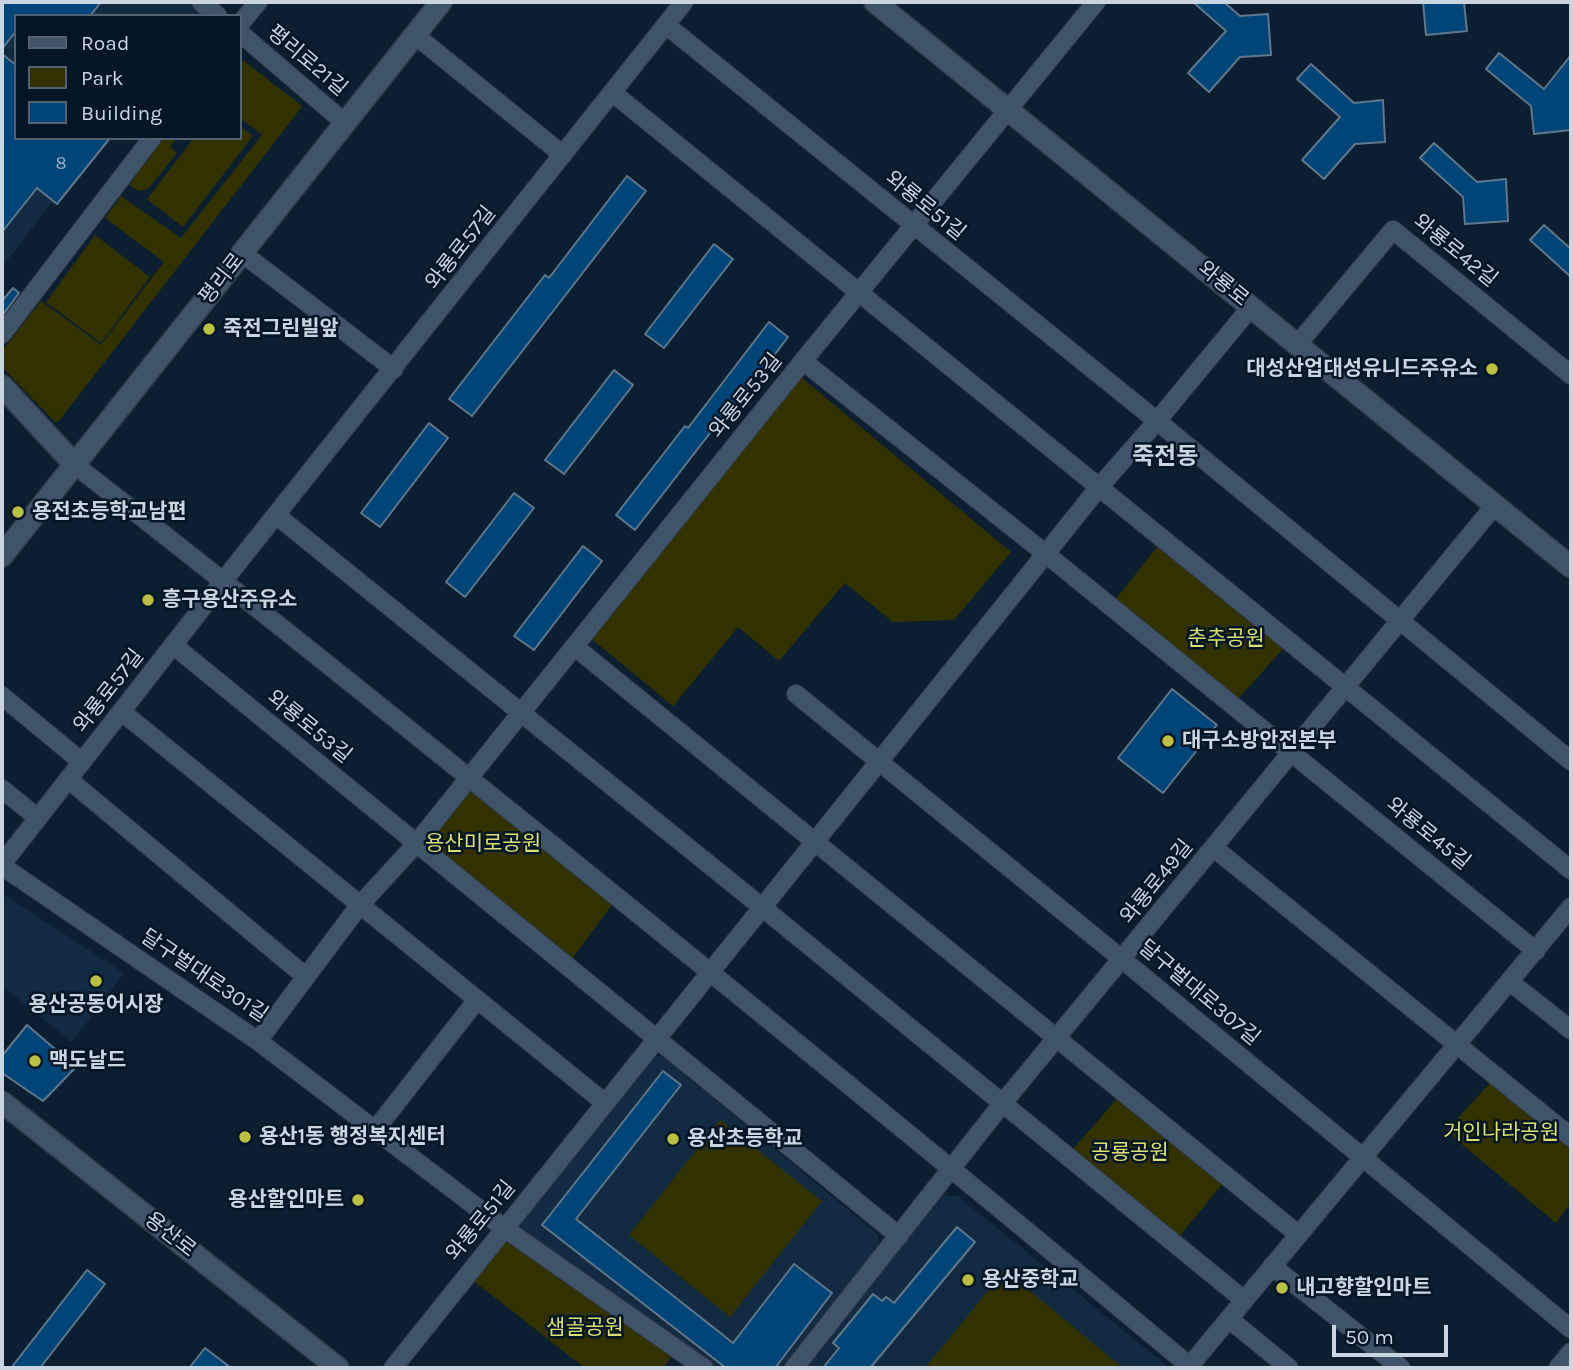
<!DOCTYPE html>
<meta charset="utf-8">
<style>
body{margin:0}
#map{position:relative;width:1573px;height:1370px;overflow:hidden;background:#0c1f30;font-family:Karla,sans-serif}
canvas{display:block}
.frame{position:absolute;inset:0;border:4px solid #c9d5e0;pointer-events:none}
.legend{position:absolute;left:14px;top:14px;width:228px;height:126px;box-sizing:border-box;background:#041526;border:2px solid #536270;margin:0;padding:9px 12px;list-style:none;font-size:21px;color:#c9d5e0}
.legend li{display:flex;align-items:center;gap:14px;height:35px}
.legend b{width:35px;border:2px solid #536270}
.scale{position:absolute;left:1332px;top:1325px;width:116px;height:32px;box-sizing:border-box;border:4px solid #c9d5e0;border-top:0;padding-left:9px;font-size:21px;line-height:24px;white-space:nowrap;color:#c9d5e0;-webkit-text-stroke:5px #041526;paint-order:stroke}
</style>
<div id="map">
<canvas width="1573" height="1370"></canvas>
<div class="frame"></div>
<ul class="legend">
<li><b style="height:9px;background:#3f5468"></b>Road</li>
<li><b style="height:19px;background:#313200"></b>Park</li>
<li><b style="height:19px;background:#004577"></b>Building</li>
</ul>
<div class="scale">50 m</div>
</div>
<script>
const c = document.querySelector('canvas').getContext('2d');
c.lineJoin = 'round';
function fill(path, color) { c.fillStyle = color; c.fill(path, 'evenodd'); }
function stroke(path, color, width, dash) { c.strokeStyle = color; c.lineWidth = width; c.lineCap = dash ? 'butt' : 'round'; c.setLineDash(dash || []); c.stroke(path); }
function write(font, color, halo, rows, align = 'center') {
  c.font = font + ' Karla,"Noto Sans KR",sans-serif'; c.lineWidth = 5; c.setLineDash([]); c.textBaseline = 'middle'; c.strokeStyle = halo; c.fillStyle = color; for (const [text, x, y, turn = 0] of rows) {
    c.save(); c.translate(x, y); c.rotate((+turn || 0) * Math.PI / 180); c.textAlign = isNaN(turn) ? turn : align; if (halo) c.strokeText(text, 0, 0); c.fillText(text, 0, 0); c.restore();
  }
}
fill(new Path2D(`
 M2,2H207L197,16H16V138H102L2,267Z
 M2,893L124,973L72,1042L2,986Z
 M661,1055L877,1234L880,1249L785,1368H712L521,1231L520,1219L648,1059Z
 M941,1195L958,1196L1166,1365L1165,1368H805Z`), '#132b41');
fill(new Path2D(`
 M240,58L301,105V108L59,421L55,422L2,367V351L41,301L101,345L164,262L105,218L121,196L181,238L262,135L240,118Z
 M240,126L253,136L183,227L147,199L194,138H240Z
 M164,138H176L170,147L177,153L148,189L139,191L129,185Z
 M95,235L150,277L101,343L46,302Z
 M801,377L1011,552L954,620L893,622L845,583L779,661L738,627L673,706L587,635Z
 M1164,538L1291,640L1238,699L1116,599Z
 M473,783L617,898L568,964L421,847Z
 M1492,1081L1571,1148V1203L1556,1223L1446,1131Z
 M1123,1092L1228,1177L1174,1243L1067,1156Z
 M720,1120L822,1201L730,1317L629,1235Z
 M505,1233L674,1353L663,1368H585L466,1275Z
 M1005,1270L1123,1368H925Z`), '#313200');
const building = new Path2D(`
 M2,2H101L90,16H16V31L2,49Z
 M1193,2H1224L1240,16L1268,14L1271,55L1240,57L1209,92L1188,73L1226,31Z
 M1423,2H1464L1467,31L1426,35Z
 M1499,53L1544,89L1571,55V130L1534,134L1531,106L1486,69Z
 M2,54L16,65V138H110L57,204L37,188L2,232Z
 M1311,64L1354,103L1383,100L1385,142L1355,144L1324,179L1302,160L1340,117L1297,79Z
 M1434,143L1477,182L1506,179L1508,221L1465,224L1463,197L1420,158Z
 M627,176L646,191L472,416L449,399L545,275L549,278Z
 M1544,225L1571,249V277L1530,240Z
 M714,244L733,259L664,348L645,334Z
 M13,288L19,293L2,316V301Z
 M769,322L788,337L720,427L717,424L635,530L616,515L685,426L688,428Z
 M614,370L633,385L564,474L545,460Z
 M429,423L448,438L380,527L361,513Z
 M514,493L534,508L465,597L446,582Z
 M583,546L602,561L534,650L514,636Z
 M1172,689L1217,725L1163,793L1118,758Z
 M27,1025L76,1067L43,1101L2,1073V1056Z
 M663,1071L681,1085L576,1219L733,1343L794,1264L832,1293L775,1368H726L542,1225Z
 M957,1227L975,1242L870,1368H823L839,1348L833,1343L873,1294L882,1301L886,1297L894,1303Z
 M87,1270L105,1284L40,1368H11Z
 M205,1348L231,1368H189Z`);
fill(building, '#004577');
stroke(building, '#61778c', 2);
const minor = new Path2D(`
 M201,2L218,16
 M240,24L258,2
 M666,25L1157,421L1571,761
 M240,33L345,123
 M415,35L563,155
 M613,93C932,353 1254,609 1571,870
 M242,253L394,369
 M2,334L152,138
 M1297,345L1393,230L1571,375
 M803,361L1046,554L1536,951
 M76,466C218,576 359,689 499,802C732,989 963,1177 1192,1368
 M276,515L763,908L1244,1300
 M173,645C414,843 658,1038 899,1236
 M575,647L1299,1235
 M796,694L1123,960L1571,1329
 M2,696L82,762
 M122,712L605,1103
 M68,779L305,976
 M2,789L38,818
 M1214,848L1571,1137
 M2,864L224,580L684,2
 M2,866L258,1041L504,1228L704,1368
 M1510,982L1571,1030
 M258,1041L359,906L416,844L803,361L1096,2
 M375,1130L477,1000
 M1272,1266L1401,1368
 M1229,1319L1289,1368
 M393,1368L1100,486L1157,421L1251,307
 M794,1368L1002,1104L1495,505
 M1188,1368L1571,907
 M1558,1368L1571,1352`);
const tertiary = new Path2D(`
 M2,386L76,466`);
const secondary = new Path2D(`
 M875,2L1571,567
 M2,556L441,2
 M2,1102L338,1368`);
stroke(minor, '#303947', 20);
stroke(tertiary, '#303947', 24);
stroke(secondary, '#303947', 24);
stroke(minor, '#3f5468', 18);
stroke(tertiary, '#3f5468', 21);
stroke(secondary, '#3f5468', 21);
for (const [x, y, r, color] of [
 [209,329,7,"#bbc044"],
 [1492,369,7,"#bbc044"],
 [18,512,7,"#bbc044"],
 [148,600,7,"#bbc044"],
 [1168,741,7,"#bbc044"],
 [96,981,7,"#bbc044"],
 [35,1061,7,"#bbc044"],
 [245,1137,7,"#bbc044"],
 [673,1139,7,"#bbc044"],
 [358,1200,7,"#bbc044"],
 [968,1280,7,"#bbc044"],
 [1282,1288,7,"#bbc044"]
]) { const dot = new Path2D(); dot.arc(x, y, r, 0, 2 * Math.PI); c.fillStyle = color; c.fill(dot); stroke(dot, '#041526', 2.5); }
write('18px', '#97b1c6', null, [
 ["8",61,164]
]);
write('21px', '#c9d5e0', '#041526', [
 ["평리로21길",307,61,40],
 ["와룡로51길",925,206,39],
 ["와룡로57길",461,248,-52],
 ["와룡로42길",1455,251,39],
 ["평리로",222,279,-52],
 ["와룡로",1223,284,39],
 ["와룡로53길",746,396,-51],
 ["와룡로57길",109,691,-52],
 ["와룡로53길",309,727,39],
 ["와룡로45길",1428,834,39],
 ["와룡로49길",1157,882,-51],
 ["달구벌대로301길",204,976,34],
 ["달구벌대로307길",1199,993,40],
 ["와룡로51길",481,1221,-51],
 ["용산로",170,1235,38]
]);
write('bold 21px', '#c9d5e0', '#041526', [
 ["죽전그린빌앞",223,329],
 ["대성산업대성유니드주유소",1478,369,"right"],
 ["용전초등학교남편",32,512],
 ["흥구용산주유소",162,600],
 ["대구소방안전본부",1182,741],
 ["용산공동어시장",96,1005,"center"],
 ["맥도날드",49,1061],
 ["용산1동 행정복지센터",259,1137],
 ["용산초등학교",687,1139],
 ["용산할인마트",344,1200,"right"],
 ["용산중학교",982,1280],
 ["내고향할인마트",1296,1288]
], 'left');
write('21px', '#dadf71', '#041526', [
 ["춘추공원",1226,639],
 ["용산미로공원",483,844],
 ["거인나라공원",1501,1133],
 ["공룡공원",1130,1153],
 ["샘골공원",585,1328]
]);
write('bold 24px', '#c9d5e0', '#041526', [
 ["죽전동",1165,457]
]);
</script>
